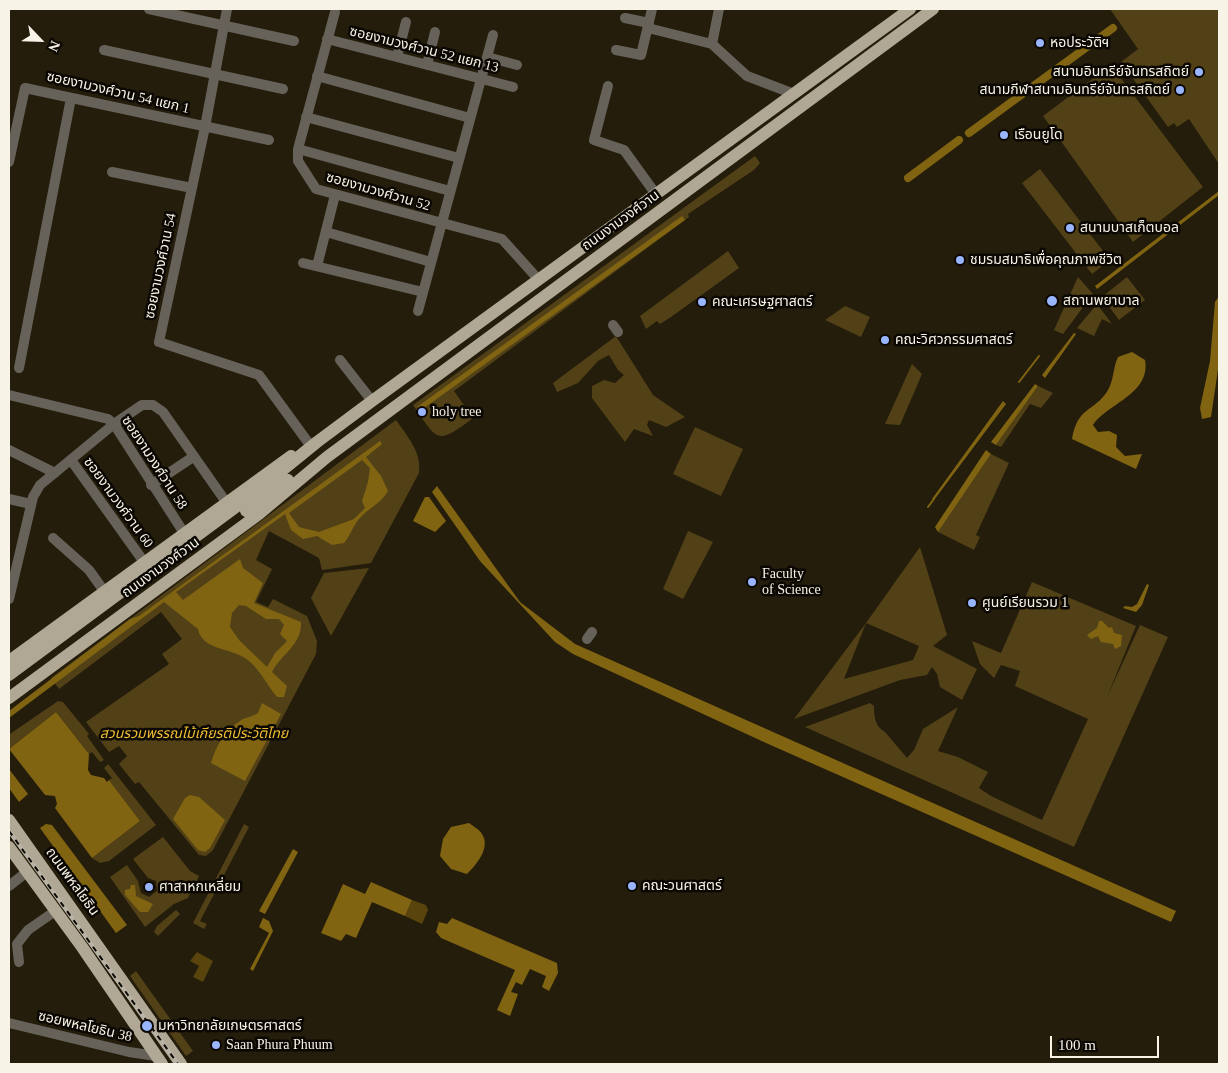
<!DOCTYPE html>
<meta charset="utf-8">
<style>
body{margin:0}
#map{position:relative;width:1228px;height:1073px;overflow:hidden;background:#241d0b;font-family:"Times New Roman",serif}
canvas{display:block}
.frame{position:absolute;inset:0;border:10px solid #f8f3e7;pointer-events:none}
.north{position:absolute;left:15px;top:15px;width:50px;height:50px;-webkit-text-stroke:4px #0b0803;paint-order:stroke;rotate:114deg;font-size:14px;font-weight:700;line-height:20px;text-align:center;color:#f8f3e7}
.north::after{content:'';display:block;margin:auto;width:18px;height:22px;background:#f8f3e7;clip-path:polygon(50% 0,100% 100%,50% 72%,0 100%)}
.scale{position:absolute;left:1050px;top:1036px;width:109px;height:22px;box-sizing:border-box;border:2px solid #f8f3e7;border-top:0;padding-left:6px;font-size:15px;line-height:18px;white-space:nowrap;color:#f8f3e7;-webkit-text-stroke:4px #0b0803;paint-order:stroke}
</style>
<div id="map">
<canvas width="1228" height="1073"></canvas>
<div class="frame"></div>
<div class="north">N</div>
<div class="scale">100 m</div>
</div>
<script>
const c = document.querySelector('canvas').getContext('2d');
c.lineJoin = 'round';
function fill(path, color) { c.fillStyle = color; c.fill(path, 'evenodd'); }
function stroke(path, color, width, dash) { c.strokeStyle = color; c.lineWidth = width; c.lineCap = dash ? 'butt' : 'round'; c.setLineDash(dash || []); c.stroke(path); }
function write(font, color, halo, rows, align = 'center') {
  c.font = font + ' "Times New Roman","Noto Sans Thai",serif'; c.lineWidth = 5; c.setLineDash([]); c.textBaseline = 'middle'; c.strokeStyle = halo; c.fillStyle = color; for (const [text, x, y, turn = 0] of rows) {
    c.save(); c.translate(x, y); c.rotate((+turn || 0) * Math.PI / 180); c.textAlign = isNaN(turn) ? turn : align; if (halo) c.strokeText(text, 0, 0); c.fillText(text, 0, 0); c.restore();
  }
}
fill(new Path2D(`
 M1110,9H1219V164L1189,119L1177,127L1174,123L1168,127L1121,62L1138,49Z
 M1111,65L1203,187L1133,242L1043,116Z
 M755,156L760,163L754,170L688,214L689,217L454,391L473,418C436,446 438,441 413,405Z
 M1040,169L1110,260L1092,274L1022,183Z
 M728,251L739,268L671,317L660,324L657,321L646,329L640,316Z
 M1078,277L1093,294L1063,334L1054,330Z
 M1127,277L1145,300L1119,320L1102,297Z
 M1097,304L1112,324L1102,319L1094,336L1077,328Z
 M845,306L870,317L861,337L825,320Z
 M616,336L653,395L685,417L666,427L649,420L647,425L653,436L634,429L625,442L592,398V386L604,380L615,383L624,375L618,370L609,355L598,361L578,383L557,392L553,383Z
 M912,364L922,374L900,425L885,424Z
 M1038,386L1053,393L1041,408L1030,404L1001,447L996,445Z
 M396,420C407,436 422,452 419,473L371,563L322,570L319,558L269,531L256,560L272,569L256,602L268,607L273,599L307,616L317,641L316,654L213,850L206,856L199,855L139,782L135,784L119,764L127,756L119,746L109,752L86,722L169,664L162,654L182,639L161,612L59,689L51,678Z
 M695,427L743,449L721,496L673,474Z
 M991,454L1009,463L976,535L980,537L974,550L938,532Z
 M688,531L713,542L683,599L663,589Z
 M920,547L947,635L933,646L977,669L962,700L940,687L937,674L932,667L927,675L900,680L794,719L866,623L844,679L913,660L919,646L866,623Z
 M369,568L331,636L311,598L324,573Z
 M1032,582L1136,626L1107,697L1140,625L1168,637L1074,847L805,727L870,703L874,706C874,716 875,727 885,732L907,758L914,750L923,729L958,707L938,751L958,757L988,772L979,788L991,796L1042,820L1088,719L1015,686L1020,671L1001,665L994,678L980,664L972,641L1001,653Z
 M58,701L63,702L89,734L87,736L104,760L100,762L92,752L89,754L56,712L9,749L10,734Z
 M108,764L156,825L109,861L100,863L92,858L140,821L109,780L112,778L104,768Z
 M244,824L249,827L200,921L207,924L204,929L193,923Z
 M163,837L190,871L199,876L188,898L174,904L145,927L110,877L127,865L138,881L141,893L149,897L157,891L156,881L148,878L133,859Z
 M176,910L180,914L158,936L154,932L157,926Z
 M136,971L193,1051L186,1056L130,976Z`), '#524117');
fill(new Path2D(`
 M412,900L426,905L428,910L422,924L405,916Z
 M197,952L213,961L203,982L193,977L199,966L190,961Z`), '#58440c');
fill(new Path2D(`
 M1219,191V195L1097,289L1095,286Z
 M682,216L685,220L420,411L417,407Z
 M1219,296V363L1211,417L1202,419L1200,408L1210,361L1215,302Z
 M1074,333L1076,334L1045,378L1042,375Z
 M1132,352L1145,360C1151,394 1108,403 1093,425L1098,432L1109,431L1117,435L1116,447L1125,456L1142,454L1136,469L1072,439C1078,405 1094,413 1108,390C1114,380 1113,367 1118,357Z
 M1035,384L1038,386L996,445L991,442Z
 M1003,401L1006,404L934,500L932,499Z
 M380,441L382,444L366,457L381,476L388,491C380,505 369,507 359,519C353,526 350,536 344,543L332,545L317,536L303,539L291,530L285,514L176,592L183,600L240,559L243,568L263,583L254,603L301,622C302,645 282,653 272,672L287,686L284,697H277C267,685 258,666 245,658C230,648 202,650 198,629L164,602L9,718V711L130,619L139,616ZM362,460L370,468L368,482L362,501L365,508L354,519L319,532L299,527L289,513ZM239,605L246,606L266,619H279L284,625L280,634L287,641L275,653L267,667L239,640L230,627L232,613Z
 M986,450L991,454L938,532L935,527Z
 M437,486L520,602L575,644L1176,911L1171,922L766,743L573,654L555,642L480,561L432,492Z
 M425,497H429L446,521L435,532L413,521Z
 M1147,584L1149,585L1142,605L1136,612L1123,608L1125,606L1132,607L1137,604Z
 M1099,621H1102L1109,628L1112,627L1114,633L1122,635L1121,646L1115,649L1113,644L1101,642L1098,636L1091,639L1087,635L1097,628Z
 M262,703L281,714L245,781L211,763C216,745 226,729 243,719C248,717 253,716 258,713Z
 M56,712L89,754L88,770L91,775L104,778L107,782L109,780L140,821L92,858L55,808L57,804L55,796L45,795L9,749Z
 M9,769L28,794L19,802L9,788Z
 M190,795L199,797L225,820L210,848L205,852L198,850L173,819L185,798Z
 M469,823C473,826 480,830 482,834C491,848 476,865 467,874L451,869L440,856L443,839L451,827Z
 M46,824L52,825L127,925L116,933L40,828Z
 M293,849L298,852L265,914L259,911Z
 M371,882L412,900L405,916L372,902L356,938L346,934L341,941L321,933L343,884L365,894Z
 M131,885H135L136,896L153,904L148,912H140L125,895V890L130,889Z
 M263,918L269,921L273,931L253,971L250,969L269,933L259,927Z
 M452,918L557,963L558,973L549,991L542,987L546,976L530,969L522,985L516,982L511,992L518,994L510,1016L497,1010L515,970L441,938L436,932L439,922L447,924Z`), '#816411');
stroke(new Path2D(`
 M1019,382L1039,356
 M928,507L934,499`), '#816411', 2);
stroke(new Path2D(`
 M969,133L1113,28
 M908,178L959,140`), '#816411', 8);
stroke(new Path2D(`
 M149,9L294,41
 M227,9L205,127L159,342L259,375L310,445
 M335,12L298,149V161L316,189L502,239L538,279
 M625,18L649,23
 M648,28L712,44L747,76L794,94
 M327,39L513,87
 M712,44L719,9
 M104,50L283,89
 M616,50L641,55L652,9
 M397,57L406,22
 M487,57L517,65
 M427,65L435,32
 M317,76L470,118
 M608,86L594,140L624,150L655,193
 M306,117L459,158
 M298,149L450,191
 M9,162L25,88L269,140
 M112,172L192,188
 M326,232L431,262
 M303,263L423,292
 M317,266L335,195
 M418,311L493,35
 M613,325L618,332
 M340,360L372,401
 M19,368L71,98
 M9,395L108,419L114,424L184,533
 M9,450L55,473
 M71,460L144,562
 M151,485L193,457
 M9,499L31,504
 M53,538L89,570L104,591
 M9,599L33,497L40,485L114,424L142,405H153L163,412L226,502
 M587,639L592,632
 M9,886L23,875
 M19,962L17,944L28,930L51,914
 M9,1023L129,1052L156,1056`), '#66625a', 10);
stroke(new Path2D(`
 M246,511L288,480
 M9,661L291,456
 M9,675L248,498L317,442L372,401L910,9
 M9,698L259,514L327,457L933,9
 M9,820L181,1064
 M9,847L82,947L162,1064`), '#b0a895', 12);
const rail = new Path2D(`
 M9,831L178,1064`);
stroke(rail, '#b9b3a6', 4);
stroke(rail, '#0b0803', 2, [5.5]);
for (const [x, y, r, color] of [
 [1040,43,5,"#99b5fd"],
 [1199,72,5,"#99b5fd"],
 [1180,90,5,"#99b5fd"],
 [1004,135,5,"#99b5fd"],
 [1070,228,5,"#99b5fd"],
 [960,260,5,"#99b5fd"],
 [1052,301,6,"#99b5fd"],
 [702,302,5,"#99b5fd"],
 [885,340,5,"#99b5fd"],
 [422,412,5,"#99b5fd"],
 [752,582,5,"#99b5fd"],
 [972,603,5,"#99b5fd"],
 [632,886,5,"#99b5fd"],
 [149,887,5,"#99b5fd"],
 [147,1026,6,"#99b5fd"],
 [216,1045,5,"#99b5fd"]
]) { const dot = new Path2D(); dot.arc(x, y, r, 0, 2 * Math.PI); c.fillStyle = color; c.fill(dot); stroke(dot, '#0b0803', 2); }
write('14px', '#f8f3e7', '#0b0803', [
 ["หอประวัติฯ",1050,43],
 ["สนามอินทรีย์จันทรสถิตย์",1189,72,"right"],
 ["สนามกีฬาสนามอินทรีย์จันทรสถิตย์",1170,90,"right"],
 ["เรือนยูโด",1014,135],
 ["สนามบาสเก็ตบอล",1080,228],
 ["ชมรมสมาธิเพื่อคุณภาพชีวิต",970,260],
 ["สถานพยาบาล",1063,301],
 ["คณะเศรษฐศาสตร์",712,302],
 ["คณะวิศวกรรมศาสตร์",895,340],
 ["holy tree",432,412],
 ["Faculty",762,574],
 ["of Science",762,590],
 ["ศูนย์เรียนรวม 1",982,603],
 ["คณะวนศาสตร์",642,886],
 ["ศาสาหกเหลี่ยม",159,887],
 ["มหาวิทยาลัยเกษตรศาสตร์",158,1026],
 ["Saan Phura Phuum",226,1045]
], 'left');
write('14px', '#f8f3e7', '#0b0803', [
 ["ซอยงามวงศ์วาน 52 แยก 13",424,50,14],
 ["ซอยงามวงศ์วาน 54 แยก 1",118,93,13],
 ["ซอยงามวงศ์วาน 52",378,192,16],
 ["ถนนงามวงศ์วาน",621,221,-36],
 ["ซอยงามวงศ์วาน 54",161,266,-78],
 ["ซอยงามวงศ์วาน 58",154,463,57],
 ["ซอยงามวงศ์วาน 60",118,503,54],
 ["ถนนงามวงศ์วาน",161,568,-36],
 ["ถนนพหลโยธิน",72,882,54],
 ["ซอยพหลโยธิน 38",85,1027,13]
]);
write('italic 14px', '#f0be32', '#0b0803', [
 ["สวนรวมพรรณไม้เกียรติประวัติไทย",194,734]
]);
</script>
